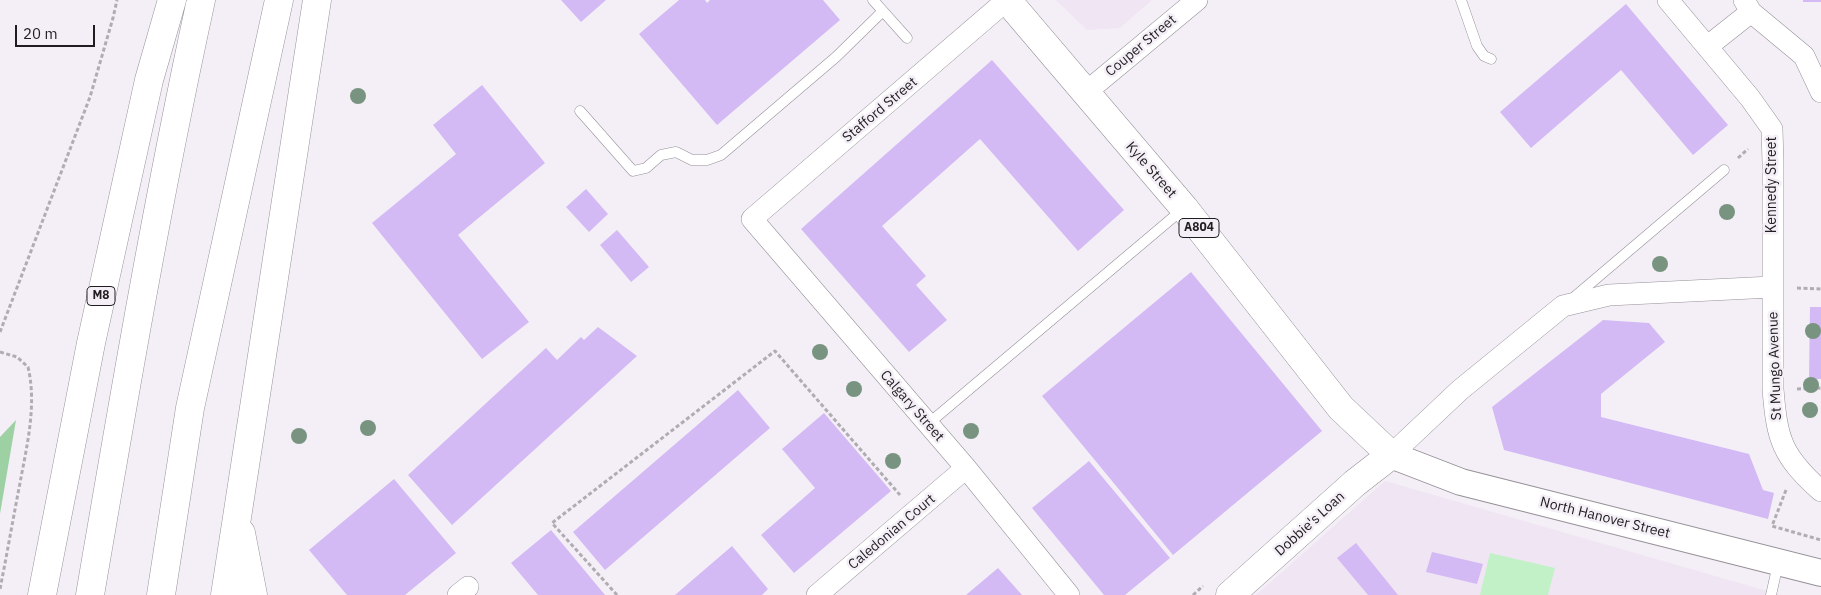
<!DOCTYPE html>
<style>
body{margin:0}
#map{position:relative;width:1821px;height:595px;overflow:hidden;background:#f4eff6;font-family:"IBM Plex Sans",sans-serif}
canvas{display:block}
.scale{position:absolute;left:15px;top:25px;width:80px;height:22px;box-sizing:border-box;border:2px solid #1f1d20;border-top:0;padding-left:6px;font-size:15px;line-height:18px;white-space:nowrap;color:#1f1d20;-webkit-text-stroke:4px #f4eff6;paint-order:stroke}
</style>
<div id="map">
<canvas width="1821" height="595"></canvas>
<div class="scale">20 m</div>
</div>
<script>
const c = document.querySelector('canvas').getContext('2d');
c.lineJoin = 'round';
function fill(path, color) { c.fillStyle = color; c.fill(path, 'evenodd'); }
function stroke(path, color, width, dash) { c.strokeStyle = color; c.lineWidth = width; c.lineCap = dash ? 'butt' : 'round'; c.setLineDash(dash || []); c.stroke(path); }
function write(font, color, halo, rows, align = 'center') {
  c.font = font + ' "IBM Plex Sans",sans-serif'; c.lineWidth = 5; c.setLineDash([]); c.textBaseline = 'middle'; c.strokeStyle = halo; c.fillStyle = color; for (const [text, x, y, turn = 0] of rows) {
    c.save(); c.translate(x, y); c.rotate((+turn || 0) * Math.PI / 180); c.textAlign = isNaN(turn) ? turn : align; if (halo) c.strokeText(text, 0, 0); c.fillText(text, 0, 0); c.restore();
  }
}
fill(new Path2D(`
 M1056,0H1152L1120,28L1087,30Z
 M1385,481L1781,595H1256Z`), '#f0e5f3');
fill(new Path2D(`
 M1490,553L1555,568L1548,595H1480Z`), '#c2f1c7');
fill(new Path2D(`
 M16,420L0,514V437Z`), '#9dd1a4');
fill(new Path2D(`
 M561,0H606L581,22Z
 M679,0H705L707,3L710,0H823L840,20L717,125L639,34Z
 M1803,0H1821V2H1803Z
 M1626,4L1728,125L1693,155L1621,70L1531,148L1500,112Z
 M992,60L1124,210L1078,251L980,139L882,226L926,276L916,285L947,320L909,352L801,229Z
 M482,85L545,163L458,235L529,322L482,359L372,223L456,154L433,125Z
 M586,189L608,214L589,232L566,207Z
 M617,230L649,267L631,282L600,245Z
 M1191,272L1322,431L1173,555L1042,396Z
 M1810,307H1821V379H1809Z
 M1603,320L1649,323L1665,342L1601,394V417L1749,454L1763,490L1774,493L1768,519L1504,450L1492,407Z
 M598,327L637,356L452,525L408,475L546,348L557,360L581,337L584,340Z
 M738,390L770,428L605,570L573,532Z
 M824,413L891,491L794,573L761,535L815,488L782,449Z
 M1089,461L1170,558L1125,595H1104L1032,508Z
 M394,479L456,553L405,595H347L309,550Z
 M551,530L605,595H538L511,563Z
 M1356,543L1398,595H1368L1337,558Z
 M732,546L768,589L762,595H675Z
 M1432,552L1483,564L1477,584L1426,572Z
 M998,568L1022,595H966Z`), '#d3baf4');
const service = new Path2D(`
 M873,0L907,38
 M1461,0L1477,46L1484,56L1491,59
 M580,111L633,171L646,168L661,155L676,152L692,160H707L721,155L836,57L883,11
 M1572,299L1724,170
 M928,424L1183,209
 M1771,595L1778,564`);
const minor = new Path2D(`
 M1007,0L752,219L966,468L1069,595
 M1668,0L1750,98L1772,129L1773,163V389C1777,440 1782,456 1821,491
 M1744,0L1751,12L1804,56L1821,92
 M1708,46L1751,12
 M1085,93L1197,0
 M1391,455L1460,390L1563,306L1609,295L1772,287
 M458,595L468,587
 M817,595L966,468`);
const tertiary = new Path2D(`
 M1391,455L1461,482L1821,573`);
const primary = new Path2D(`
 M1007,0L1184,208L1341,408L1391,455L1355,483L1230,595`);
const motorway = new Path2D(`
 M241,533L253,595
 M42,595L91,343L149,80L172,0
 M90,595C124,396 158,197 201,0
 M161,595L190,408L279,0
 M225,595L317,0`);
stroke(service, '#969198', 11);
stroke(minor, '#969198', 22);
stroke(tertiary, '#969198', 28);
stroke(primary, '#969198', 29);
stroke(motorway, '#969198', 29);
stroke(new Path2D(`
 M1738,158L1748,149
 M1797,288L1821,289
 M0,332L90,97L113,18L117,0
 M0,352L17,357L28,367C37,405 27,445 20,483C13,519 7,554 0,589
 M1797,389L1821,388
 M1786,490L1772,526L1821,540
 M617,595L552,523L775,351L900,495
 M1193,595L1203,586`), '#b0acb1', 3, [4, 2.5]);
stroke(service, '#fff', 10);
stroke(minor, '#fff', 21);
stroke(tertiary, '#fff', 26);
stroke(primary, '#fff', 28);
stroke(motorway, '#fff', 28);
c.fillStyle = '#789480';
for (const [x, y] of [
 [358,96],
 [1727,212],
 [1660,264],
 [1813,331],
 [820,352],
 [1811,385],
 [854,389],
 [1810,410],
 [368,428],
 [971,431],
 [299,436],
 [893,461]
]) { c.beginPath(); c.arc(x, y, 8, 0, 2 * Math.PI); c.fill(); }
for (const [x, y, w] of [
 [1199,228,40],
 [101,296,28]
]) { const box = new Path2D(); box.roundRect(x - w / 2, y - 9.5, w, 19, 4); c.fillStyle = '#f4eff6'; c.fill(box); stroke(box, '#1f1d20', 1); }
write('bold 12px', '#1f1d20', null, [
 ["A804",1199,228],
 ["M8",101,296]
]);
write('14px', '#1f1d20', '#f4eff6', [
 ["Couper Street",1141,46,-40],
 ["Stafford Street",880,110,-40],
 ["Kyle Street",1151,170,49],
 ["Kennedy Street",1772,185,-90],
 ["St Mungo Avenue",1775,366,-92],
 ["Calgary Street",912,406,49],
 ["North Hanover Street",1605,518,14],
 ["Dobbie's Loan",1310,524,-42],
 ["Caledonian Court",892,532,-40]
]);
</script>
